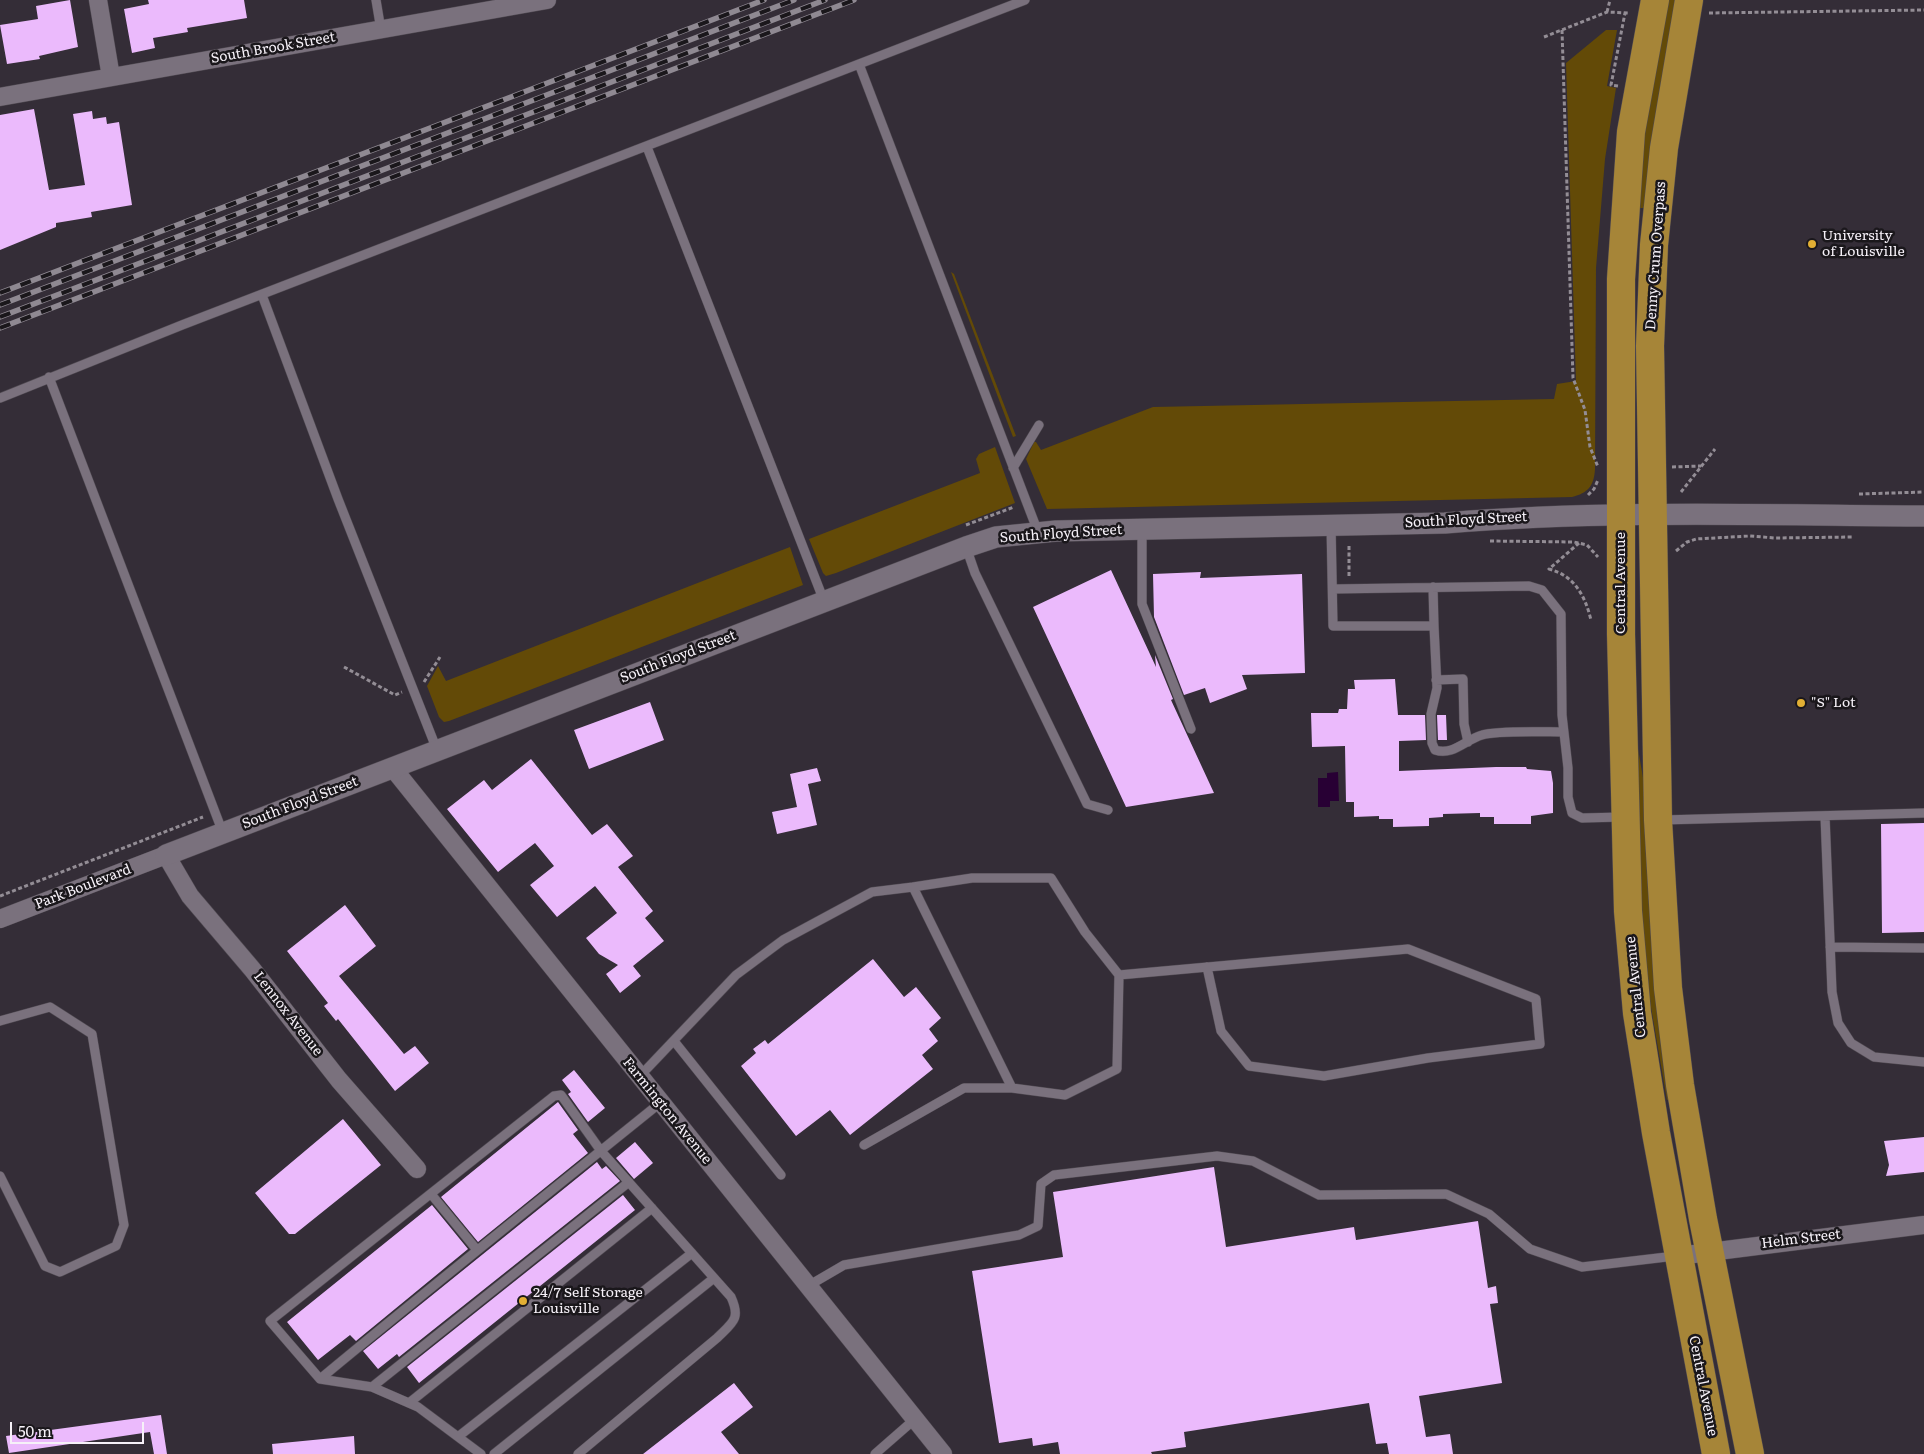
<!DOCTYPE html>
<style>
body{margin:0}
#map{position:relative;width:1924px;height:1454px;overflow:hidden;background:#342d37;font-family:Literata,serif}
canvas{display:block}
.scale{position:absolute;left:10px;top:1422px;width:134px;height:22px;box-sizing:border-box;border:2px solid #f6f1f8;border-top:0;padding-left:6px;font-size:15px;line-height:18px;white-space:nowrap;color:#f6f1f8;-webkit-text-stroke:4px #1a171b;paint-order:stroke}
</style>
<div id="map">
<canvas width="1924" height="1454"></canvas>
<div class="scale">50 m</div>
</div>
<script>
const c = document.querySelector('canvas').getContext('2d');
c.lineJoin = 'round';
function fill(path, color) { c.fillStyle = color; c.fill(path, 'evenodd'); }
function stroke(path, color, width, dash) { c.strokeStyle = color; c.lineWidth = width; c.lineCap = dash ? 'butt' : 'round'; c.setLineDash(dash || []); c.stroke(path); }
function write(font, color, halo, rows, align = 'center') {
  c.font = font + ' Literata,serif'; c.lineWidth = 5; c.setLineDash([]); c.textBaseline = 'middle'; c.strokeStyle = halo; c.fillStyle = color; for (const [text, x, y, turn = 0] of rows) {
    c.save(); c.translate(x, y); c.rotate((+turn || 0) * Math.PI / 180); c.textAlign = isNaN(turn) ? turn : align; if (halo) c.strokeText(text, 0, 0); c.fillText(text, 0, 0); c.restore();
  }
}
fill(new Path2D(`
 M1665,0H1676L1659,95L1644,208H1634L1640,149Z
 M1606,30H1617L1607,86L1616,88L1605,159L1596,268L1595,469C1594,486 1588,493 1572,497L1047,509L1026,459L1034,442H1036L1041,450L1153,407L1554,399L1557,384L1576,381L1566,63Z
 M951,272L954,274L1016,436L1013,437Z
 M995,447L1015,503L836,573L826,576L823,573L809,539L980,473L976,459L979,454Z
 M790,547L803,585L449,721L444,722L439,717L427,686L438,666L446,681Z
 M1636,737L1646,795L1669,1099L1667,1100L1643,961Z`), '#634a07');
fill(new Path2D(`
 M1338,772L1339,801H1330V807H1318V778H1327V773Z`), '#280034');
fill(new Path2D(`
 M70,0L78,47L39,56L40,59L7,64L0,25L38,19L36,6Z
 M148,0H244L247,18L187,28L188,32L153,38L155,48L132,53L124,9L149,4Z
 M34,109L49,190L85,185L73,114L92,111L93,119L106,117L107,124L119,122L132,205L91,212L92,217L56,223V227L0,250V115Z
 M1111,570L1156,667L1155,655L1173,699L1171,700L1214,793L1126,807L1033,607Z
 M1201,572L1200,578L1302,574L1305,673L1242,675L1247,689L1210,703L1205,688L1184,695L1154,617L1153,574Z
 M1395,679L1398,715H1425L1426,740L1399,741V771L1496,767H1526L1527,769L1551,771L1553,783V813L1531,816V824H1494V817H1480V813L1443,814V817L1429,818V826L1393,827V819H1379V816L1354,817V802H1346L1345,746L1312,747L1311,713H1338L1339,709H1347L1348,689H1355L1354,680Z
 M650,702L664,740L589,769L574,730Z
 M1437,715H1446L1447,740H1438Z
 M531,759L592,835L607,824L633,856L618,867L653,911L645,918L664,941L633,966L641,976L620,993L606,974L618,965L599,954L586,938L617,913L595,886L557,917L530,885L554,866L535,843L498,872L447,809L484,780L492,790Z
 M817,768L821,781L808,784L817,825L777,834L772,812L797,807L790,774Z
 M1924,823V932L1882,933L1881,824Z
 M345,905L376,946L339,976L404,1054L415,1046L429,1063L395,1091L338,1019L336,1021L324,1006L328,1003L287,951Z
 M873,959L904,997L916,987L941,1018L929,1029L938,1041L922,1055L933,1069L850,1135L830,1110L796,1136L741,1066L756,1053L753,1049L765,1040L768,1044Z
 M574,1070L605,1108L588,1122L568,1094L571,1092L562,1080Z
 M558,1102L578,1130L573,1134L588,1153L478,1242L441,1197Z
 M343,1119L381,1165L295,1234H289L255,1193Z
 M1924,1137V1172L1886,1176L1889,1165L1884,1141Z
 M635,1142L653,1163L634,1179L616,1158Z
 M597,1162L602,1169L606,1166L620,1181L399,1357L397,1354L378,1369L363,1351Z
 M1214,1167L1226,1247L1354,1227L1356,1240L1478,1221L1488,1288L1496,1286L1498,1303L1490,1304L1502,1383L1419,1396L1426,1437L1450,1434L1453,1454H1389L1387,1443L1376,1444L1369,1403L1184,1432L1186,1447L1151,1452L1152,1454H1060L1058,1442L1033,1446L1032,1438L999,1443L972,1271L1063,1257L1053,1192Z
 M623,1195L635,1210L419,1383L407,1367Z
 M432,1205L468,1249L356,1341L350,1335L318,1360L287,1322Z
 M734,1383L753,1407L721,1432L739,1454H643Z
 M161,1415L167,1454H154L150,1432L9,1453L6,1436Z
 M354,1436L355,1454H273L272,1444Z`), '#ebbafc');
const service = new Path2D(`
 M376,0L381,30
 M859,64L1038,532
 M647,147L824,601
 M262,295L338,499L437,750
 M49,377L223,833
 M0,398L182,325L1025,0
 M1013,468L1039,425
 M1331,525L1333,626H1434L1437,688L1431,714L1432,743L1435,750C1453,756 1465,740 1482,735C1497,730 1545,732 1564,732
 M1142,529V604L1191,729
 M966,547L975,573L1087,804L1108,810
 M1433,587L1434,626
 M1333,589L1529,586L1542,590L1561,614L1562,715L1568,768V797L1572,813L1582,818L1622,817
 M1436,680L1463,679L1464,724L1468,742
 M1825,816L1832,992L1838,1023L1851,1043L1874,1057L1924,1062
 M1662,820L1924,813
 M913,887L972,878H1051L1085,932L1119,975L1408,949L1536,999L1540,1044L1428,1058L1324,1076L1249,1066L1221,1031L1207,967
 M1830,947L1924,948
 M0,1021L50,1007L92,1034L124,1225L116,1246L60,1272L45,1266L0,1176
 M674,1041L781,1175
 M639,1077L736,975L783,940L872,892L913,887L1012,1088
 M864,1145L964,1088H1012L1065,1095L1117,1069L1119,975
 M431,1194L477,1250
 M808,1286L844,1265L1019,1235L1038,1226L1041,1184L1054,1175L1217,1156L1253,1161L1319,1195L1446,1194L1489,1214L1530,1249L1582,1267L1675,1256
 M320,1379L372,1387L418,1407L481,1454
 M372,1387L629,1182
 M409,1403L652,1208
 M459,1436L692,1253
 M494,1454L714,1278
 M578,1454L717,1338C733,1322 741,1319 731,1297L601,1151L561,1095L554,1096L270,1321L320,1379C432,1286 546,1195 660,1103
 M875,1454L915,1419`);
const minor = new Path2D(`
 M98,0L111,77
 M0,97L547,0
 M392,767L943,1454
 M0,919L166,855L190,896L252,969L339,1080L417,1169
 M1678,1256L1924,1225`);
const tertiary = new Path2D(`
 M166,855L966,547L996,537L1056,531L1445,523C1604,510 1764,515 1924,516`);
const primary = new Path2D(`
 M1655,0L1631,132L1621,279V634L1628,911L1637,1013L1656,1133L1716,1454
 M1689,0L1664,148L1654,245L1650,346L1658,820L1668,988L1680,1085L1703,1219L1750,1454`);
stroke(service, '#504a52', 10);
stroke(minor, '#504a52', 19);
stroke(tertiary, '#504a52', 22);
stroke(primary, '#504a52', 29);
stroke(new Path2D(`
 M1607,12L1610,0
 M1709,13L1924,10
 M1562,30L1573,378L1585,410L1590,447L1598,467
 M1544,37L1607,12L1628,13
 M1618,86L1611,85L1625,13
 M1672,467L1701,466
 M1681,492L1715,449
 M1859,494L1924,492
 M1588,495L1594,489L1598,480
 M966,525L1014,507
 M1490,541L1574,542L1587,545L1598,557
 M1579,543L1549,569C1575,576 1585,596 1591,620
 M1676,551L1687,542L1696,539L1750,536L1775,538L1853,537
 M1349,576V544
 M344,667L395,695L402,692
 M424,682L440,657
 M0,896L203,817`), '#938d95', 3, [4, 2.5]);
stroke(service, '#7a717d', 9);
stroke(minor, '#7a717d', 18);
stroke(tertiary, '#7a717d', 21);
stroke(primary, '#a68538', 28);
const rail = new Path2D(`
 M0,293L764,0
 M0,305L794,0
 M0,317L825,0
 M0,328L854,0`);
stroke(rail, '#8f8992', 5.5);
stroke(rail, '#1a171b', 4, [11]);
for (const [x, y, r, color] of [
 [1812,244,5,"#e2af34"],
 [1801,703,5,"#e2af34"],
 [523,1301,5,"#e2af34"]
]) { const dot = new Path2D(); dot.arc(x, y, r, 0, 2 * Math.PI); c.fillStyle = color; c.fill(dot); stroke(dot, '#1a171b', 2); }
write('14px', '#f6f1f8', '#1a171b', [
 ["South Brook Street",273,48,-10],
 ["Denny Crum Overpass",1656,256,-86],
 ["South Floyd Street",1466,520,-3],
 ["South Floyd Street",1061,534,-4],
 ["Central Avenue",1621,583,-90],
 ["South Floyd Street",678,657,-21],
 ["South Floyd Street",300,803,-21],
 ["Park Boulevard",83,887,-21],
 ["Central Avenue",1636,987,-96],
 ["Lennox Avenue",288,1014,52],
 ["Farmington Avenue",667,1111,51],
 ["Helm Street",1801,1239,-7],
 ["Central Avenue",1703,1386,79]
]);
write('14px', '#f6f1f8', '#1a171b', [
 ["University",1822,236],
 ["of Louisville",1822,252],
 ["\"S\" Lot",1811,703],
 ["24/7 Self Storage",533,1293],
 ["Louisville",533,1309]
], 'left');
</script>
